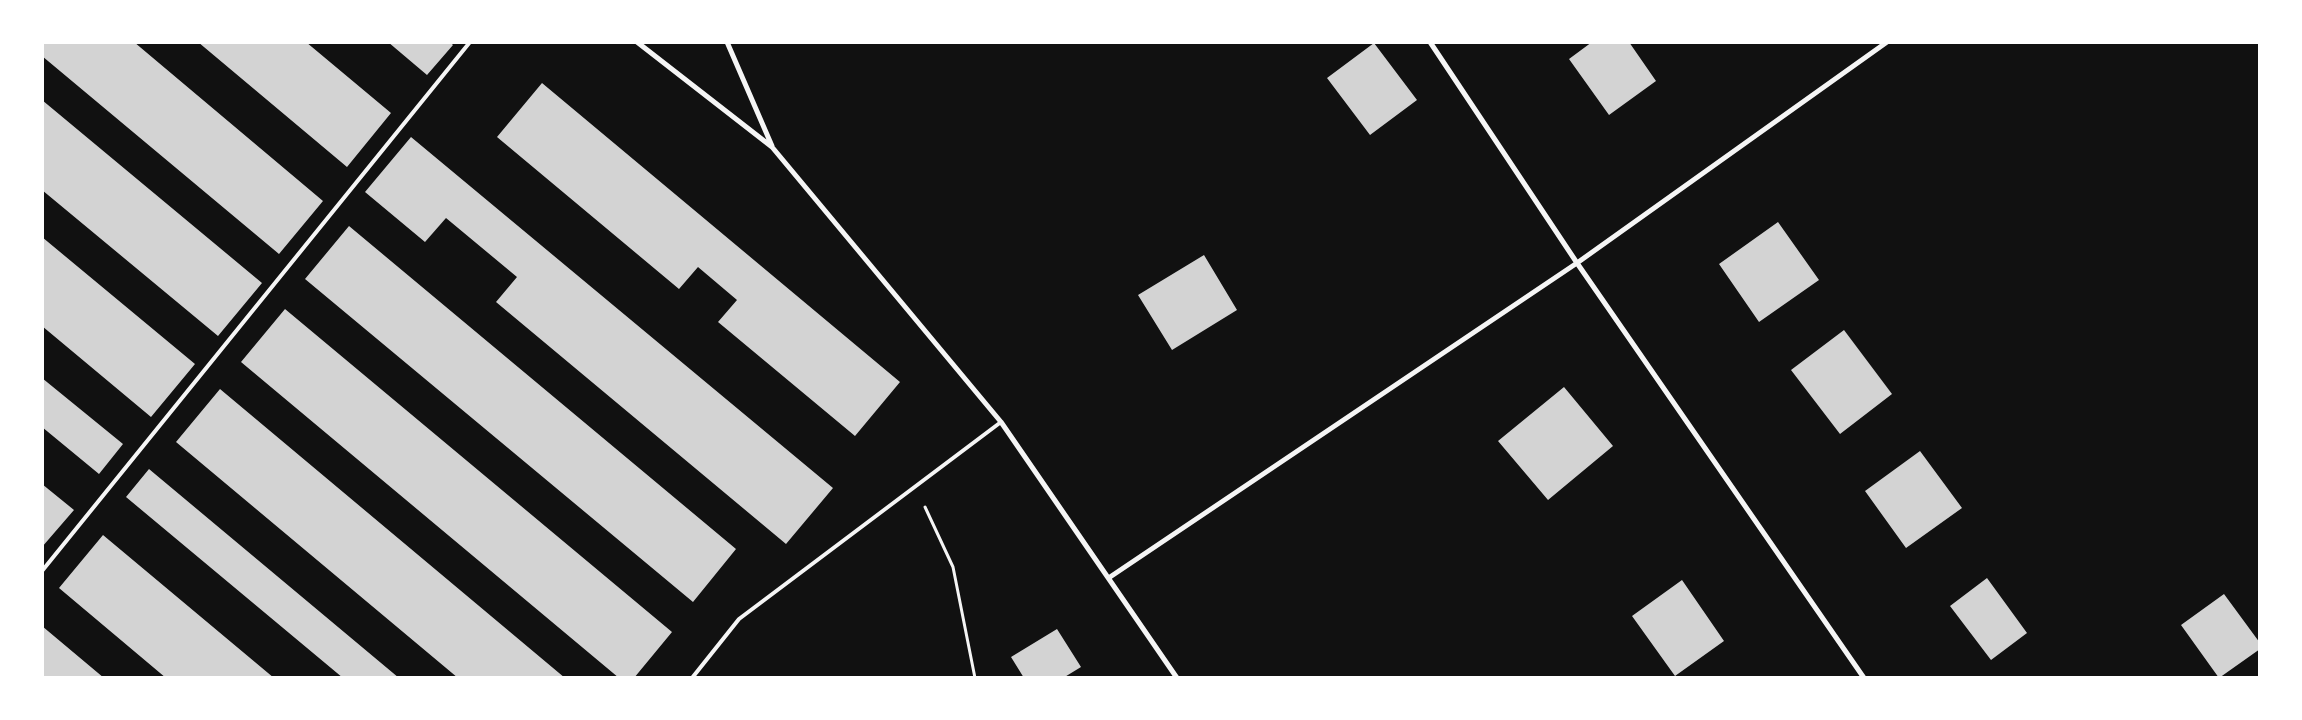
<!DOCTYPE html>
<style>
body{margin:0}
#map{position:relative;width:2302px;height:720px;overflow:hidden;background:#111;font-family:"Work Sans",sans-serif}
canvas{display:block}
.frame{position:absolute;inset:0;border:44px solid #fff;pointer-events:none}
</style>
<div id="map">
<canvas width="2302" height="720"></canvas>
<div class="frame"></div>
</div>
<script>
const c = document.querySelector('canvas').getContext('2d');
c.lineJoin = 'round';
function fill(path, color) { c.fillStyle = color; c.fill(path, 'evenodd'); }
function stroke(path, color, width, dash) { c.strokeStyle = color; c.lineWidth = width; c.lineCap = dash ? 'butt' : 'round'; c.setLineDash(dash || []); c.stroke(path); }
fill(new Path2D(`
 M42,42H134L323,201L279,254L42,56Z
 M198,42H306L391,113L347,167Z
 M388,42H450L453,45L427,75Z
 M1592,42H1629L1656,81L1609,115L1569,59Z
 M1374,43L1417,100L1370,135L1327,78Z
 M542,83L900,382L855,436L718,322L737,300L698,267L679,289L497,137Z
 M42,100L262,283L218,336L42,190Z
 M411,137L833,488L786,544L496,302L517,277L446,218L425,242L365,192Z
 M1778,222L1819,280L1759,322L1719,264Z
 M349,226L736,549L693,602L305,279Z
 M42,237L195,364L151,417L42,326Z
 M1204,255L1237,310L1172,350L1138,295Z
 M285,309L672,632L634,678H619L241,362Z
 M1844,330L1892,394L1840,434L1791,370Z
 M42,378L123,444L99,474L42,427Z
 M1564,387L1613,446L1548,500L1498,441Z
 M220,389L565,678H458L176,442Z
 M1920,451L1962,508L1906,548L1865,491Z
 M149,469L399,678H343L126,497Z
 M42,484L74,510L42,547Z
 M103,535L274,678H166L59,588Z
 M1987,578L2027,633L1991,660L1950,606Z
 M1682,580L1724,641L1675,676L1632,616Z
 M2224,594L2260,643V649L2219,678L2181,625Z
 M42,626L104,678H42Z
 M1057,629L1081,667L1063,678H1024L1011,657Z`), '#d3d3d3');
stroke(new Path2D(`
 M925,507L953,567L975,678`), '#f5f5f5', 3);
stroke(new Path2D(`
 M42,571L470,42
 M692,678L739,619L1001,422`), '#f5f5f5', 4);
stroke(new Path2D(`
 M637,42L772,147L1001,422L1177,678
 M727,42L772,146
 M1430,42L1577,263L1864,678
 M1110,577L1577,263L1887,42`), '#f5f5f5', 5);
</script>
